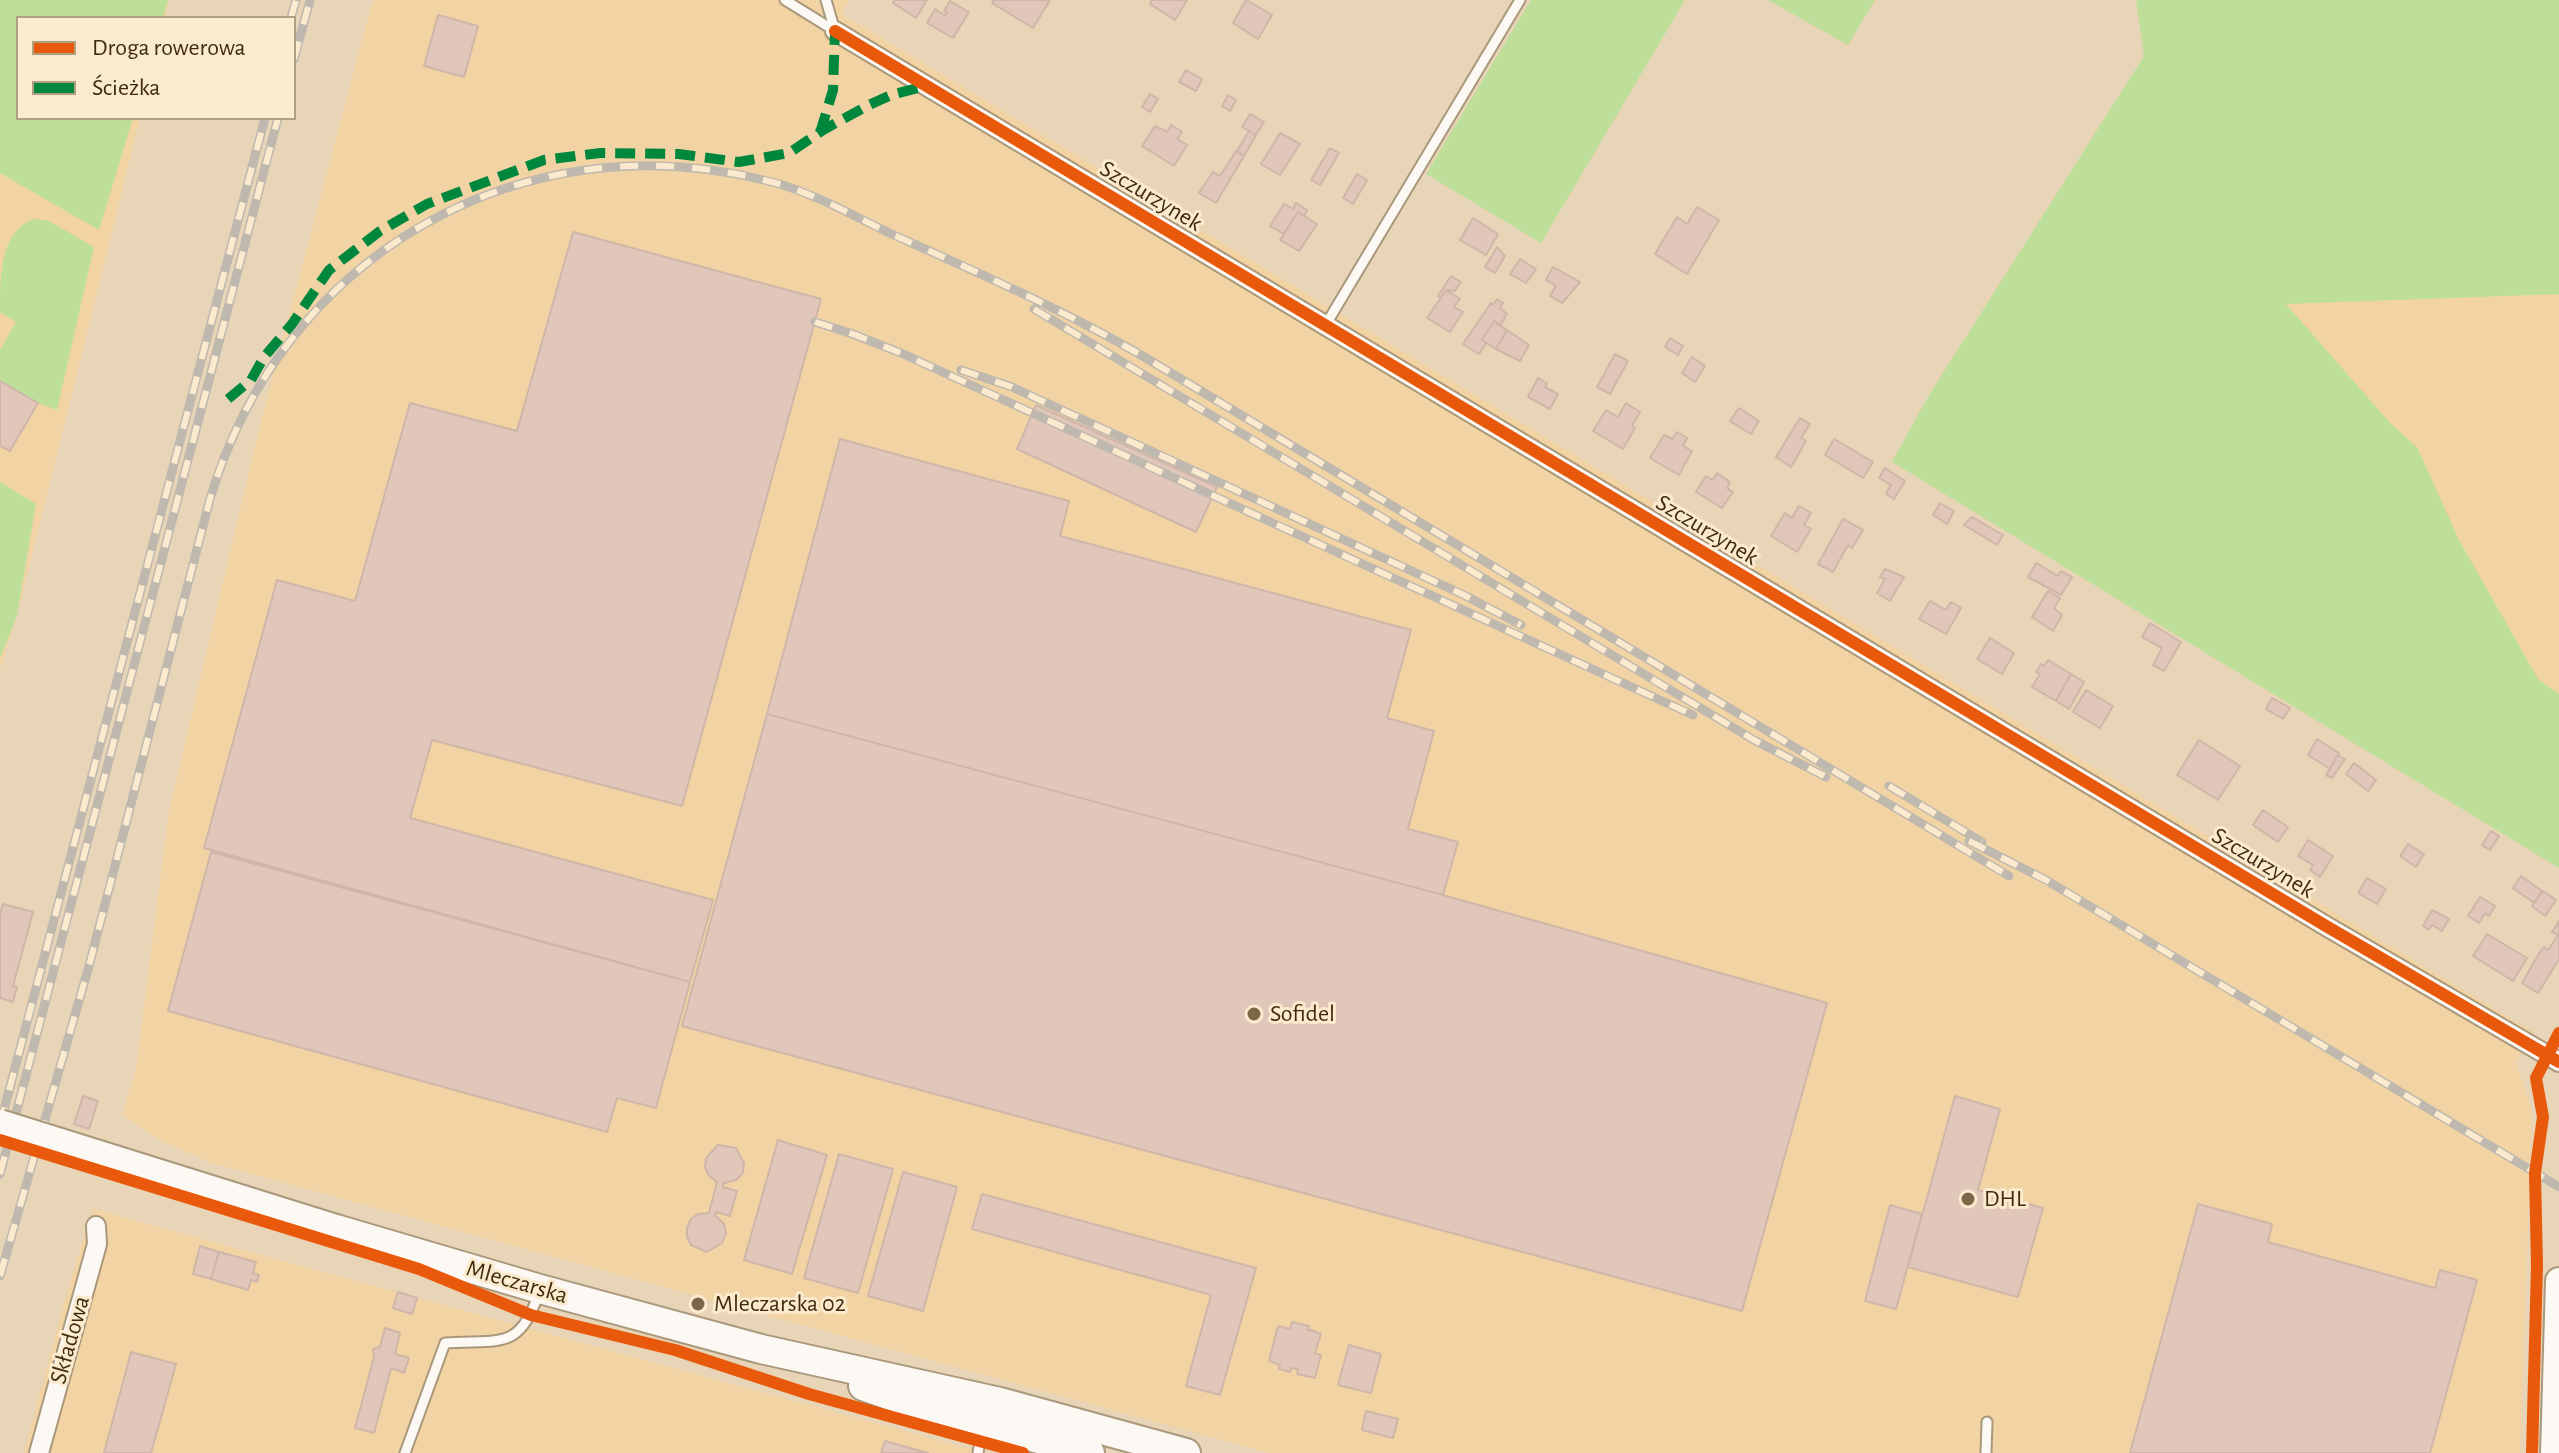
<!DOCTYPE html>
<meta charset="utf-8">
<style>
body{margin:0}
#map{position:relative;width:2559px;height:1453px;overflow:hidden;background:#e8d4b6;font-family:"Alegreya Sans",sans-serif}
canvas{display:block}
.legend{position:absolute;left:16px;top:16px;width:280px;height:104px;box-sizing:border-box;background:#fceace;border:2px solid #b09e81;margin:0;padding:10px 14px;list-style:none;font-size:24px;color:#3e2c0d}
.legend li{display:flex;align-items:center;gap:16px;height:40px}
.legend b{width:40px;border:2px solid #b09e81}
</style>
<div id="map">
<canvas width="2559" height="1453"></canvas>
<ul class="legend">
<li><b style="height:10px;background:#e8590c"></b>Droga rowerowa</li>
<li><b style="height:10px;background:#00873e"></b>Ścieżka</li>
</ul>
</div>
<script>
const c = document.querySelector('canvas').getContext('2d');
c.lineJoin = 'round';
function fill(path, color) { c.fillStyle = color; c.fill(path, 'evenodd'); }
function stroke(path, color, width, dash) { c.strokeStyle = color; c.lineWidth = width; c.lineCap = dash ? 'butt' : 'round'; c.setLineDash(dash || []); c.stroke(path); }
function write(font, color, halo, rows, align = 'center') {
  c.font = font + ' "Alegreya Sans",sans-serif'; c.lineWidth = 6; c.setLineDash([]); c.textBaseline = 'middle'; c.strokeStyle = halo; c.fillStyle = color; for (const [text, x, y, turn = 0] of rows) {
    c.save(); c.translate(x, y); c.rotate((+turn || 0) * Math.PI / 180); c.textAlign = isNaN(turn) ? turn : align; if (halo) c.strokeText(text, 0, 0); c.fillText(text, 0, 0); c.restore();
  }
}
fill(new Path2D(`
 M0,0H169L165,18H18V118H140L17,616L0,669Z
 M375,0H849L842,14L2533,1032L2516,1062L2532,1111L2520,1453H1269L212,1163L161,1141L122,1115L136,1069L169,811L260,425L369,14Z
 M2559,294V694L2538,679L2459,540L2417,447L2391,424L2285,303Z
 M93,1209L984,1453H24L65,1300Z`), '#f2d3a3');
fill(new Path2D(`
 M0,0H168L163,18H18V118H133L99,230L0,173Z
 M1531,0H1685L1541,243L1426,174Z
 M1768,0H1875L1848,45Z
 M2136,0H2559V294L2286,304L2391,424L2417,447L2459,540L2538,679L2559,694V868L1892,462L1929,395L2144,56Z
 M34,219L49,221L94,247L57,410L38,403L0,381V350L16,322L0,312C0,275 0,231 34,219Z
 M0,482L36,504L17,616L0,659Z`), '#bedf99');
const building = new Path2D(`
 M895,0H927L916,18L893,3Z
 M994,0H1050L1033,28L992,3Z
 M1152,0H1187L1175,20L1150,4Z
 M1246,0L1272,15L1258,39L1233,23Z
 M950,1L969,12L953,38L927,23L935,9L945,16L947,12L944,11Z
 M438,15L478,26L464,77L424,66Z
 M1186,70L1202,79L1196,91L1179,82Z
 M1150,94L1158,99L1150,112L1142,107Z
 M1228,95L1236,100L1230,111L1222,106Z
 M1250,114L1264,122L1256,135L1242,127Z
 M1171,125L1182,132L1177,139L1187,145L1174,166L1142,146L1155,126L1167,132Z
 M1249,131L1256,135L1244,156L1237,151Z
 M1280,133L1300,144L1280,175L1261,164Z
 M1330,148L1339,153L1320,185L1311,180Z
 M1236,151L1244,156L1216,203L1199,193L1213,172L1220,176Z
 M1357,174L1367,180L1353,204L1343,198Z
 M1296,203L1307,210L1304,216L1298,212L1284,234L1270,226L1284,204L1293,209Z
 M1697,207L1719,220L1687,274L1655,254L1677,217L1687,224Z
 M1298,212L1317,224L1299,251L1280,240Z
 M1473,218L1498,234L1486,255L1460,240Z
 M573,232L821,299L682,806L432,740L410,818L713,900L690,982L204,848L277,580L355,601L410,403L517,431Z
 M1497,247L1505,256L1495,273L1485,267Z
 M1520,259L1536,269L1526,283L1510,274Z
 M1553,267L1580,282L1562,303L1550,296L1556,286L1546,280Z
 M1451,276L1461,282L1455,291L1446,290L1441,298L1438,296Z
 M1446,290L1460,299L1454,307L1463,312L1450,332L1427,318Z
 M1497,299L1503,303L1500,308L1507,314L1500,326L1494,321L1482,340L1486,343L1479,354L1463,344L1491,303L1493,305Z
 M1494,321L1507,330L1496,349L1482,340Z
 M1507,330L1529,345L1520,361L1496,349Z
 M1670,338L1683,346L1678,355L1665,347Z
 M1615,354L1628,361L1610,394L1597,387Z
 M1692,357L1705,366L1695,382L1682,373Z
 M1538,378L1547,383L1545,387L1558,394L1550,409L1528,397Z
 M0,381L38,403L10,451L0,446Z
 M1626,403L1640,412L1632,426L1635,428L1623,449L1593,431L1606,410L1618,417Z
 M1036,405L1217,487L1196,532L1017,449Z
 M1739,408L1759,421L1751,434L1730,421Z
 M1800,418L1810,424L1801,438L1806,441L1791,467L1776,457Z
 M1677,432L1687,438L1683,446L1692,451L1679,475L1650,458L1664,435L1672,439Z
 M840,439L1069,501L1060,536L1411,630L1387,718L1434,731L1408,829L1458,842L1443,895L767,714Z
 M1834,439L1873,462L1863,478L1825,455Z
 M1885,468L1905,481L1894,499L1886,494L1891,485L1879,478Z
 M1717,473L1730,482L1727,488L1733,492L1722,508L1696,492L1706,476L1713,480Z
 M1940,503L1954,511L1947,524L1933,515Z
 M1799,506L1811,513L1804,525L1811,529L1797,552L1771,536L1785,513L1792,518Z
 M1972,517L2003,535L1997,545L1964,525Z
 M1843,519L1863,530L1852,548L1848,545L1833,572L1818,564Z
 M2036,563L2058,576L2061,571L2072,577L2061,595L2028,577Z
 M1885,569L1904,577L1890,601L1877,593L1885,579L1880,577Z
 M2048,591L2060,598L2054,608L2062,615L2053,631L2032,617Z
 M1930,601L1946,610L1951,602L1961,608L1946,634L1919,619Z
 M2150,623L2181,642L2164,671L2153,665L2162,648L2142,637Z
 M1990,638L2014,653L2002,674L1977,659Z
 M2048,660L2071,674L2056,701L2032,687L2040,674L2036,672L2041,664L2044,666Z
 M2071,674L2084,682L2069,709L2056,701Z
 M2086,690L2113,706L2100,728L2073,712Z
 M2272,698L2290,708L2283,719L2266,709Z
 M767,714L1443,895L1827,1003L1742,1311L682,1026Z
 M2317,739L2339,753L2330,769L2308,755Z
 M2199,740L2240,766L2218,800L2177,775Z
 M2338,755L2345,759L2332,778L2326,775Z
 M2354,763L2376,780L2368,791L2346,774Z
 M2263,810L2288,827L2278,842L2253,825Z
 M2491,831L2499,836L2490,850L2482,845Z
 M2308,840L2333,856L2320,877L2310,870L2313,865L2298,856Z
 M2408,844L2424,854L2416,867L2400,856Z
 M211,852L690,982L656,1108L617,1098L607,1132L168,1011Z
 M2521,876L2542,891L2534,903L2513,888Z
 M2367,878L2386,889L2377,904L2358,893Z
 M2543,891L2556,900L2545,916L2532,906Z
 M2480,897L2495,906L2489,916L2485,913L2479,923L2468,916Z
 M3,904L33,912L13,986L17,987L13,1002L0,998V915Z
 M2432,910L2449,919L2442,931L2432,925L2429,930L2423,926Z
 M2559,921V959L2538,993L2522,983L2540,952L2544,947L2548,950L2558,935L2552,932Z
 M2487,934L2527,958L2513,981L2473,956Z
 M83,1096L98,1101L89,1129L74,1124Z
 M1955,1096L2000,1109L1978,1190L2043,1208L2018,1297L1908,1267Z
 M778,1140L827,1155L792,1274L744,1260Z
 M718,1145L736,1148L744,1163L743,1173L736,1180L724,1183L723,1187L737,1191L730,1216L716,1212L715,1215L724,1224L726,1233L722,1243L707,1252L691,1245L687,1237V1228L691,1219L698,1214L709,1213L717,1182L709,1176L705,1167L706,1158Z
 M839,1154L893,1169L858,1293L804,1278Z
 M903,1172L957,1187L923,1311L868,1296Z
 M982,1194L1256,1268L1220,1395L1186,1386L1211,1295L972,1229Z
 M2198,1204L2272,1224L2268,1242L2435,1288L2440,1270L2477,1280L2430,1453H2130Z
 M1890,1205L1922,1214L1896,1309L1865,1301Z
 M200,1246L219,1252L211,1279L193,1274Z
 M219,1252L256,1262L253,1273L259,1275L257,1282L251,1280L248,1290L211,1279Z
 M398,1292L417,1298L412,1314L393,1308Z
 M1292,1322L1309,1326L1308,1331L1311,1330L1321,1334L1315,1353L1321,1355L1315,1378L1297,1374L1298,1369L1291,1368L1290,1372L1279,1369L1280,1365L1269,1361L1278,1326L1290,1329Z
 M385,1328L400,1333L395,1354L409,1358L404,1373L391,1368L374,1433L355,1428L374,1357L373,1349L380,1347Z
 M1349,1345L1381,1354L1371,1393L1338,1385Z
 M131,1352L176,1364L151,1453H104Z
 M1366,1411L1398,1419L1393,1438L1362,1430Z
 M885,1441L928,1453H881Z`);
fill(building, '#e1c7ba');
stroke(building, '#cfb6a9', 2);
const lane = new Path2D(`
 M785,0L835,31
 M826,0L835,31
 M1325,326L1520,0
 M405,1453L445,1343C499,1339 520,1352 539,1292
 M978,1453L982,1427
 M1986,1453L1987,1422`);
const street = new Path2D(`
 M835,31L2326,926L2559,1062
 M39,1453L97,1244L96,1226`);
const secondary = new Path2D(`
 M2554,1453L2559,1281`);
const primary = new Path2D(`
 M336,1229L540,1289L761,1349L1000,1402L1186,1453
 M863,1386L919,1406L1090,1453`);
stroke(lane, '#a9987b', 13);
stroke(street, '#a9987b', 22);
stroke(secondary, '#a9987b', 30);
stroke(primary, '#a9987b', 32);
stroke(lane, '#fcf9f4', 9);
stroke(street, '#fcf9f4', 18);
stroke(secondary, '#fcf9f4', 26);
stroke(primary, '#fcf9f4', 28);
const rail = new Path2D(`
 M291,18L296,0
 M294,59L310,0
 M1034,309L1754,740L1826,777
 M815,322L859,336
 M850,333L901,353L1693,715
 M961,370L1012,387L1464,595L1521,625
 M1889,786L1982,842
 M1969,841L2046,880L2559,1187
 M0,1125L265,118
 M0,1174L278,118
 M0,1276L89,966L210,499C282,255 521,118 768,181C813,192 855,217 896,236C981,274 1066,311 1146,358L2009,876`);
stroke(rail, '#beb8af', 9);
stroke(rail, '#fceace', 6, [18]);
const primaryBridge = new Path2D(`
 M0,1124L336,1229`);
stroke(primaryBridge, '#a9987b', 32, []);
stroke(primaryBridge, '#fcf9f4', 28);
stroke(new Path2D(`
 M820,133L833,90L835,31
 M228,399L251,380L264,357L292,324L329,270L380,231L427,204L544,160L600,153L679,154L739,162L789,153L823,130L869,105L891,95L926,86`), '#00873e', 10, [20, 10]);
stroke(new Path2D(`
 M835,31L2326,926L2559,1062
 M0,1140L419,1269L531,1315L675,1350L809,1394L1023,1453
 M2532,1453L2537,1266L2535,1173L2543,1117L2536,1078L2559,1033`), '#e8590c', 12);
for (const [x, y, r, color] of [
 [1254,1014,8,"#7a6748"],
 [1968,1199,8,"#7a6748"],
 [698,1304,8,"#7a6748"]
]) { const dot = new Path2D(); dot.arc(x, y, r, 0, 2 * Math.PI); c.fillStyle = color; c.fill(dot); stroke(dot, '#fceace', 3); }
write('24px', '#3e2c0d', '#fceace', [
 ["Szczurzynek",1151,196,31],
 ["Szczurzynek",1707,530,31],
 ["Szczurzynek",2263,863,31],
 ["Mleczarska",517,1282,16],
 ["Składowa",70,1340,-74]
]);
write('24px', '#3e2c0d', '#fceace', [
 ["Sofidel",1270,1014],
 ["DHL",1984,1199],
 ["Mleczarska 02",714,1304]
], 'left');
</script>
